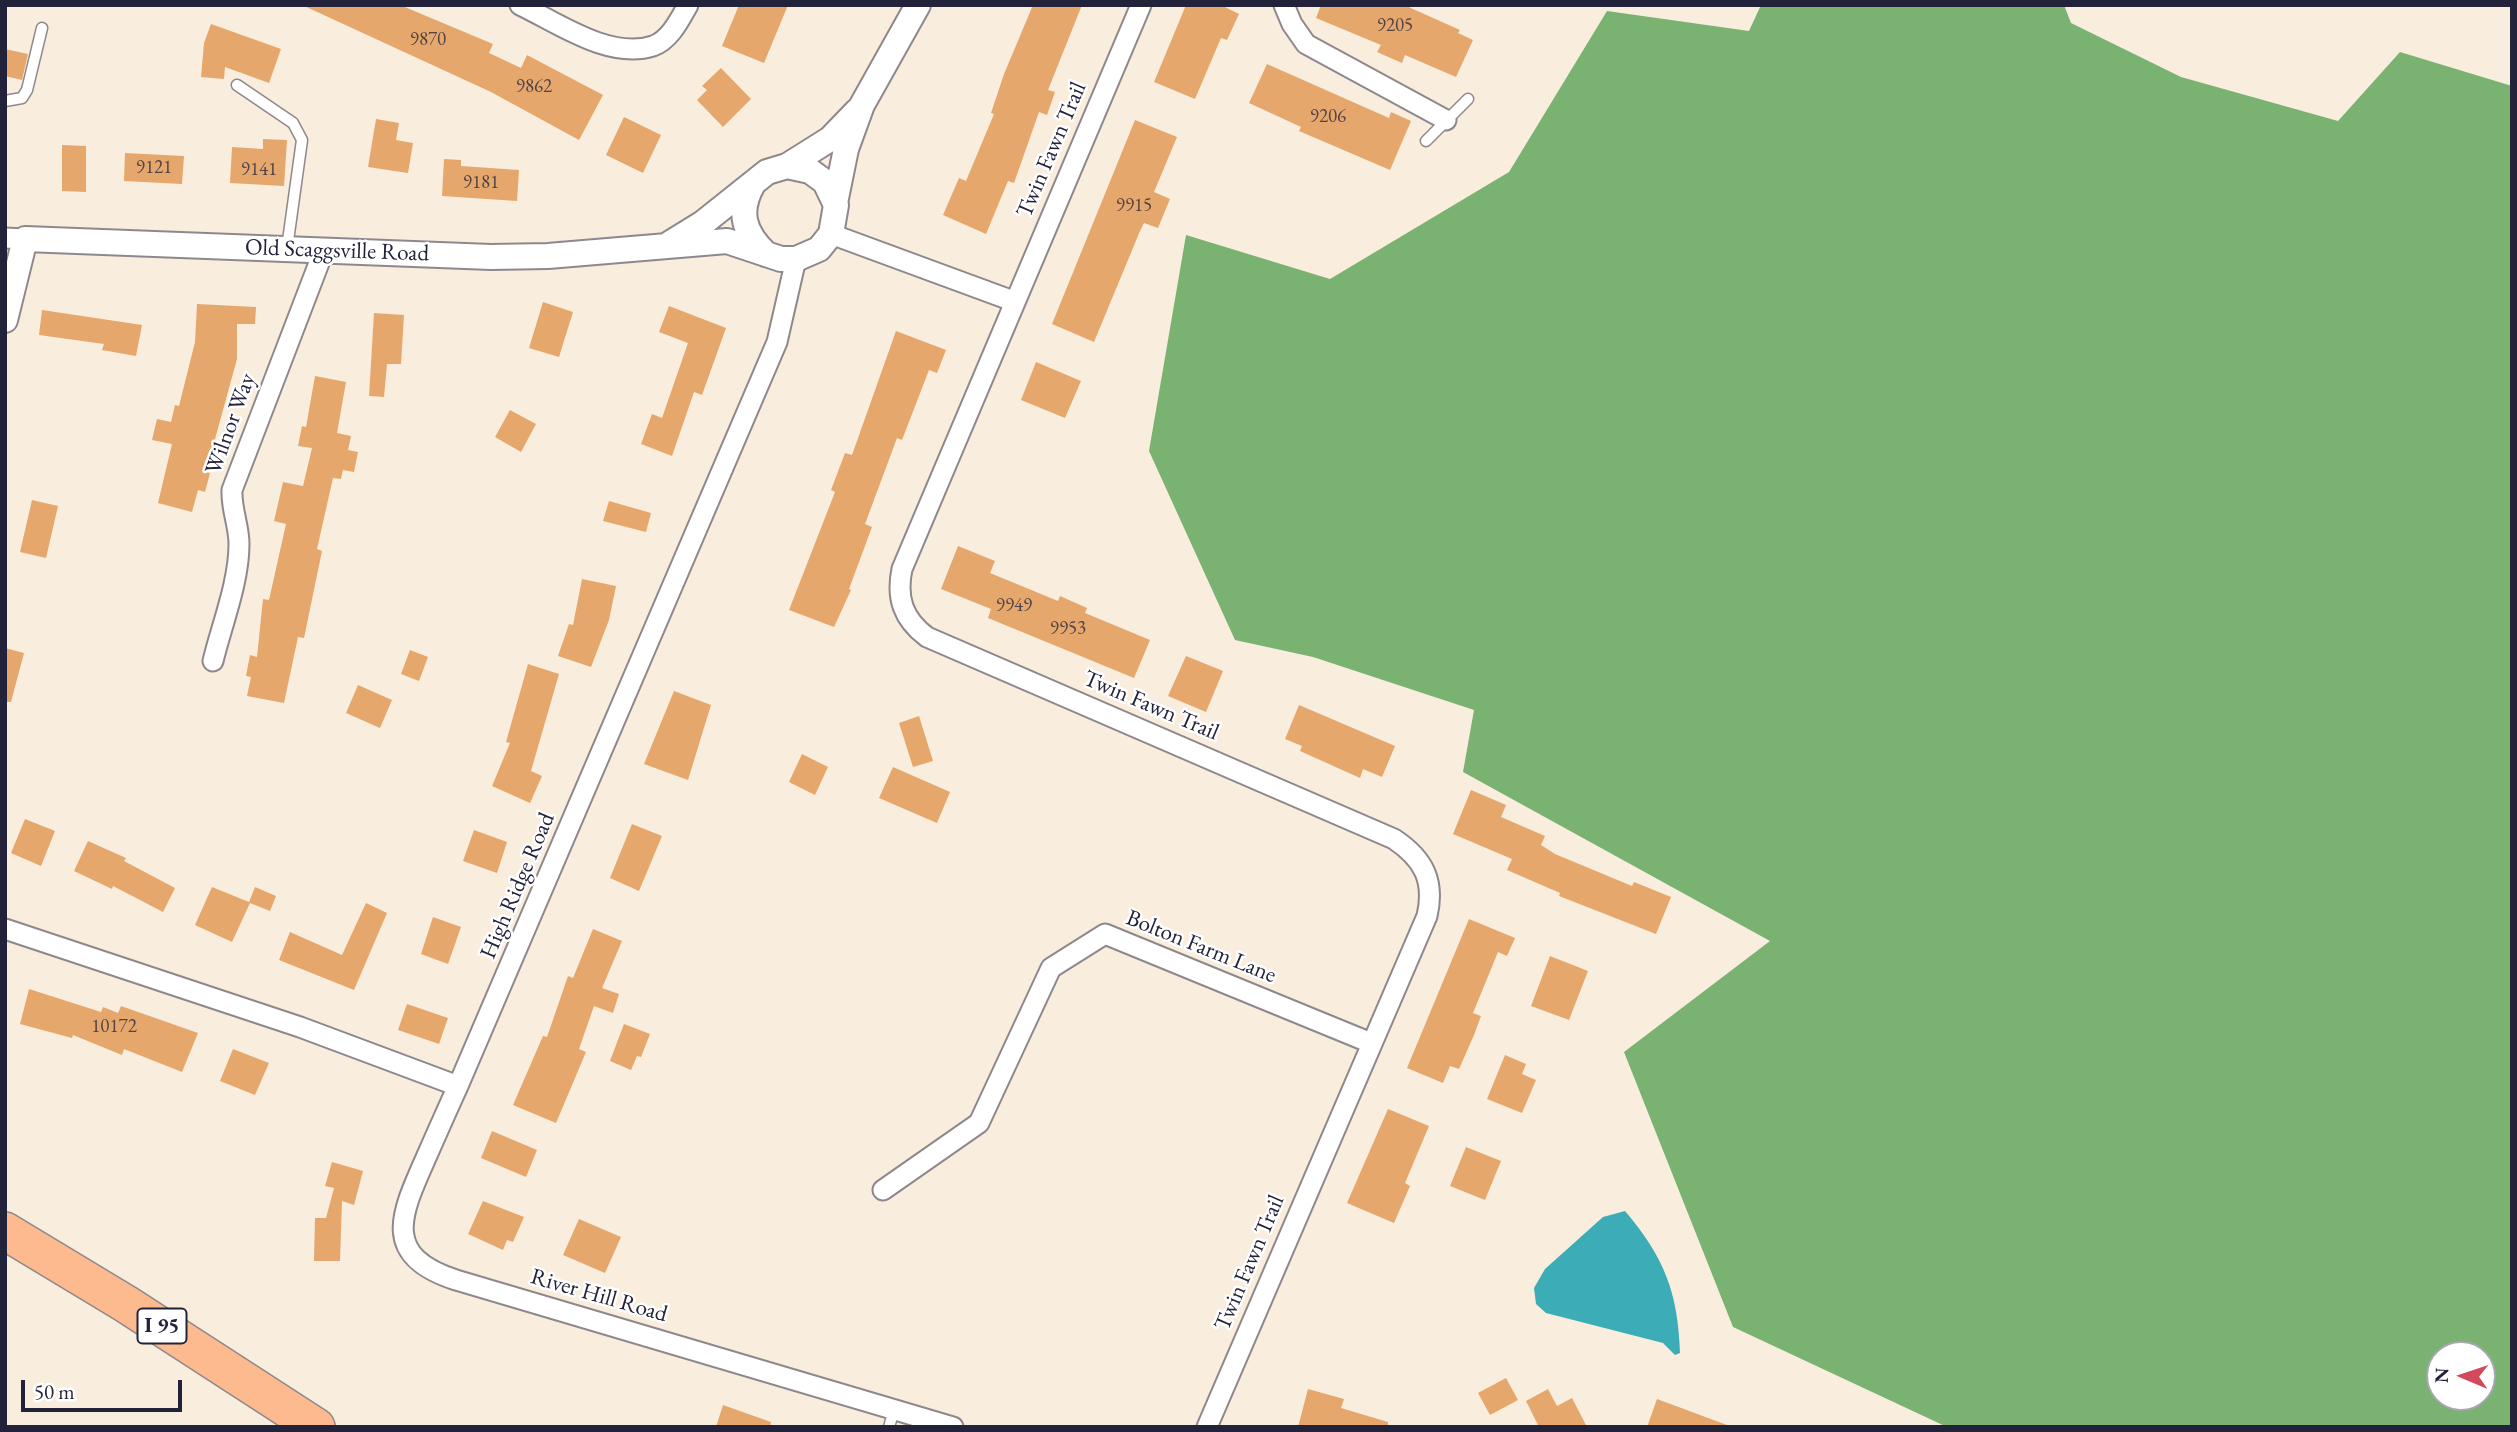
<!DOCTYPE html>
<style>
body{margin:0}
#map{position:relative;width:2517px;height:1432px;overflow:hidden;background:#f9eddd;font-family:"EB Garamond",serif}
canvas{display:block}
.frame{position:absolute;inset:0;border:7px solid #22223b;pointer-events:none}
.north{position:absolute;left:2426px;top:1341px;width:70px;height:70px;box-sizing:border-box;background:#fff;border:2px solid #a7a7b1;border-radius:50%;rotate:272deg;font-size:19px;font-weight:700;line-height:28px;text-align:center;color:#22223b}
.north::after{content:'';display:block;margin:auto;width:24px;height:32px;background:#d1495b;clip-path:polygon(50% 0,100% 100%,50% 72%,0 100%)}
.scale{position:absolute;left:21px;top:1380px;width:161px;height:32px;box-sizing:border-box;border:4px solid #22223b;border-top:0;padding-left:9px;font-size:21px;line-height:24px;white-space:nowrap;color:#22223b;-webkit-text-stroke:5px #fff;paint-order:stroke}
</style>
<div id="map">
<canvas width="2517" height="1432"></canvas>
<div class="frame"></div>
<div class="north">N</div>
<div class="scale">50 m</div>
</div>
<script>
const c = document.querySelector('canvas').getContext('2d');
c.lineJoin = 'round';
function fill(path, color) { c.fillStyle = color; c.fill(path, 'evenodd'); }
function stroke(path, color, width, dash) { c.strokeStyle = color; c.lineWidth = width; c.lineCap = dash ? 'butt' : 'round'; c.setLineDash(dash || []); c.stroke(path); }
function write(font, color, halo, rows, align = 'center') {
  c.font = font + ' "EB Garamond",serif'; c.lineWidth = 5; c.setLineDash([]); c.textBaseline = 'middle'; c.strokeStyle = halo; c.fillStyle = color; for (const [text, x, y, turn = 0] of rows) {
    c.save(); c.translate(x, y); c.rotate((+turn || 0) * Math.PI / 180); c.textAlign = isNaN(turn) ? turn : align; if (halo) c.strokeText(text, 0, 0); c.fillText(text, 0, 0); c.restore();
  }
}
fill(new Path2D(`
 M1761,5H2064L2071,23L2181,77L2338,121L2400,52L2512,86V1427H1947L1733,1327L1624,1052L1770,941L1463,772L1474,710L1313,657L1235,640L1149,451L1186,235L1330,279L1509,172L1607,11L1749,31ZM2440,1355H2482V1397H2440Z`), '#7ab271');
fill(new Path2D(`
 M1625,1211C1664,1257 1678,1292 1680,1353L1675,1355L1663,1343L1546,1313L1536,1304L1534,1288L1545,1269L1603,1217Z`), '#3cadb6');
fill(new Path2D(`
 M302,5H400L493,44L489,53L521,68L527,55L603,95L579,140L491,92Z
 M739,5H788L764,63L722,46Z
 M1033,5H1082L1048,90L1055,92L1047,115L1039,112L1014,183L1008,181L986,234L943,215L959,178L966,181L994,114L991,113L1004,74Z
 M1186,5H1221L1239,14L1227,40L1221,38L1195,99L1154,82Z
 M1321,5H1404L1460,30L1458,33L1473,40L1456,77L1405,55L1402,63L1377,52L1381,45L1316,18Z
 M211,24L281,49L269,83L225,67L224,79L201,77L204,43Z
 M5,49L28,54L22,80L5,76Z
 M1267,64L1389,118L1391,112L1411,121L1390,170L1299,131L1301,127L1249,103Z
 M721,68L751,99L723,127L697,100L707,90L702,86Z
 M624,117L661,135L643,173L606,155Z
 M376,119L399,123L396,140L413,143L408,173L368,167Z
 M1135,120L1177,137L1154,192L1170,199L1158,228L1144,223L1140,231L1094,342L1052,324Z
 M263,139L287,140L284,186L230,183L232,147L263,149Z
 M62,145L86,146V192L62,191Z
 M125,153L184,156L182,184L124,181Z
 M444,159L461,160V166L519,170L517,201L442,196Z
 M543,302L573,312L559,357L529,348Z
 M197,304L256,307L255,324H237V359L206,472L210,473L205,492L198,490L192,512L158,503L172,444L152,440L157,419L171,422L175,405L179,406L195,342Z
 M669,306L726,328L702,395L694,392L672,456L641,444L652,414L662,418L688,343L659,332Z
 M42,310L142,325L136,356L102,350L104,344L39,335Z
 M374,313L404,315L401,364H387L384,397L369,396Z
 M896,331L946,350L937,373L929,370L902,440L897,438L865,524L872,527L849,589L851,590L834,627L789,610L835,492L831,490L845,453L852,455Z
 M1036,362L1081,381L1065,418L1021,400Z
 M315,376L346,382L337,433L351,436L348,450L358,452L354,472L343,470L341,479L333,478L317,549L322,551L304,638L298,637L284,703L247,696L251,677L246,676L250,655L257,657L263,599L269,600L286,524L274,521L283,482L303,486L312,448L298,446L302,426L306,427Z
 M510,410L536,424L521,452L495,437Z
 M32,500L58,506L46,558L20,552Z
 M609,501L651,513L646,532L603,521Z
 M958,546L995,561L990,573L1058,601L1060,596L1087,608L1085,613L1150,640L1134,678L988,618L991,609L941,589Z
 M582,579L616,586L609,620L591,667L558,656L569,624L573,625Z
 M5,648L24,653L11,702H5Z
 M410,650L428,657L419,681L401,674Z
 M1186,656L1223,671L1206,712L1168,696Z
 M528,664L559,674L531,771L542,776L530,803L492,786L510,743L506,742Z
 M358,685L392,700L380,728L346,713Z
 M674,691L711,705L688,780L644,764Z
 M1299,705L1395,746L1382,777L1363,769L1360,778L1300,751L1302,746L1285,739Z
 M919,716L933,761L913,767L899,723Z
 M802,754L828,767L815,795L789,782Z
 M893,767L950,792L937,823L879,798Z
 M1471,790L1506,805L1501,817L1545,836L1541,845L1555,854L1632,886L1634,882L1671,897L1656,934L1559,896L1560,893L1507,870L1512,859L1453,834Z
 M25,819L55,831L41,866L11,853Z
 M632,824L662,836L639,891L610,878Z
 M474,830L507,842L497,873L463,861Z
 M88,841L126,858L124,861L175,888L163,912L113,886L112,889L74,871Z
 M212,887L249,902L255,887L276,896L270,911L250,903L232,942L195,925Z
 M366,903L387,913L354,990L279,960L290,932L342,955Z
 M433,917L461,927L448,964L421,954Z
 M1469,919L1515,938L1507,956L1498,952L1473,1013L1481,1016L1474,1035L1459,1069L1450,1066L1443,1083L1407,1068Z
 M593,929L622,941L602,988L619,994L613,1013L594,1006L579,1049L586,1052L556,1123L513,1105L543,1036L547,1037L568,976L573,978Z
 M1550,956L1588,971L1569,1020L1531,1006Z
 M29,989L101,1012L103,1007L118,1013L121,1006L198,1033L182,1072L124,1049L122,1055L73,1035L72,1038L20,1024Z
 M407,1004L448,1018L439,1044L398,1030Z
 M624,1024L650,1034L641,1057L637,1056L631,1070L610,1061Z
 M233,1049L269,1063L255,1095L220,1081Z
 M1505,1055L1526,1064L1522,1074L1536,1080L1522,1113L1487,1099Z
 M1388,1109L1429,1126L1405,1183L1410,1186L1394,1223L1347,1203Z
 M492,1131L537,1150L526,1177L481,1158Z
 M1466,1147L1501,1161L1485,1200L1450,1186Z
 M332,1162L363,1171L354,1205L342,1201L340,1261H314L315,1218H326L334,1188L325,1186Z
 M483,1201L524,1217L513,1242L507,1240L503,1250L468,1234Z
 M579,1219L621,1237L605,1273L563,1255Z
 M1506,1378L1518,1400L1490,1415L1478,1393Z
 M1308,1389L1344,1399L1341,1408L1388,1422V1427H1298Z
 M1548,1389L1557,1406L1572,1398L1587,1427H1539L1526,1401Z
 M1657,1399L1727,1425V1427H1647Z
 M723,1405L771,1422L770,1427H716Z`), '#e6a76c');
const service = new Path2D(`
 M237,85L293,123L302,140L287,248
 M5,101L22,98L27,90L42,28
 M1426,141L1468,99
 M889,1427L894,1410`);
const minor = new Path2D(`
 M520,5C558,23 609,60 653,46C670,40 680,19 688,5
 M1141,5L902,569C896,598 903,619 927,637L1394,839C1424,859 1435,881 1427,916L1207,1427
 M1284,5L1292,24L1306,44L1446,120
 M831,234L1013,301
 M5,238L25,239
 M213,661C222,624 239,582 239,544C239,525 231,509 232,490L324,250
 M5,929L300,1027L458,1086L777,342L796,259
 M458,1086C447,1110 436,1135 425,1160C400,1216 382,1256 456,1280L953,1427
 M883,1190L979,1123L1051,968L1105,934L1371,1043`);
const tertiary = new Path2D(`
 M787,166L830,139L857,111
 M753,184C737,212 744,233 766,254
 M835,203L846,149L862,105L918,5
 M5,320L25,239L491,257L548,256L727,241L781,259H796L819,249L831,234L836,205L825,182L810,171L787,166L767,172L703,223L669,244`);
const motorway = new Path2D(`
 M5,1231L126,1304L316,1427`);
stroke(service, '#8e888c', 13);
stroke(minor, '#8e888c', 23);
stroke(tertiary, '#8e888c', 28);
stroke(motorway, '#8e888c', 40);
stroke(service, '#fff', 10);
stroke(minor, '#fff', 19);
stroke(tertiary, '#fff', 24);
stroke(motorway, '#fcba8e', 37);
write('19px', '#534347', null, [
 ["9205",1395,26],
 ["9870",428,40],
 ["9862",534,87],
 ["9206",1328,117],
 ["9121",154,168],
 ["9141",259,170],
 ["9181",481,183],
 ["9915",1134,206],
 ["9949",1014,606],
 ["9953",1068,629],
 ["10172",114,1027]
]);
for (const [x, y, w] of [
 [162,1326,49]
]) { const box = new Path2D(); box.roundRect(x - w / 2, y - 17.5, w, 35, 5); c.fillStyle = '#fff'; c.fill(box); stroke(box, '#22223b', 2); }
write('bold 21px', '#22223b', null, [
 ["I 95",162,1326]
]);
write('23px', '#22223b', '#fff', [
 ["Twin Fawn Trail",1052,150,-67],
 ["Old Scaggsville Road",337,251,2],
 ["Wilnor Way",231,424,-70],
 ["Twin Fawn Trail",1151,706,23],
 ["High Ridge Road",518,886,-67],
 ["Bolton Farm Lane",1201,947,22],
 ["Twin Fawn Trail",1250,1263,-67],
 ["River Hill Road",599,1296,16]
]);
</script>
